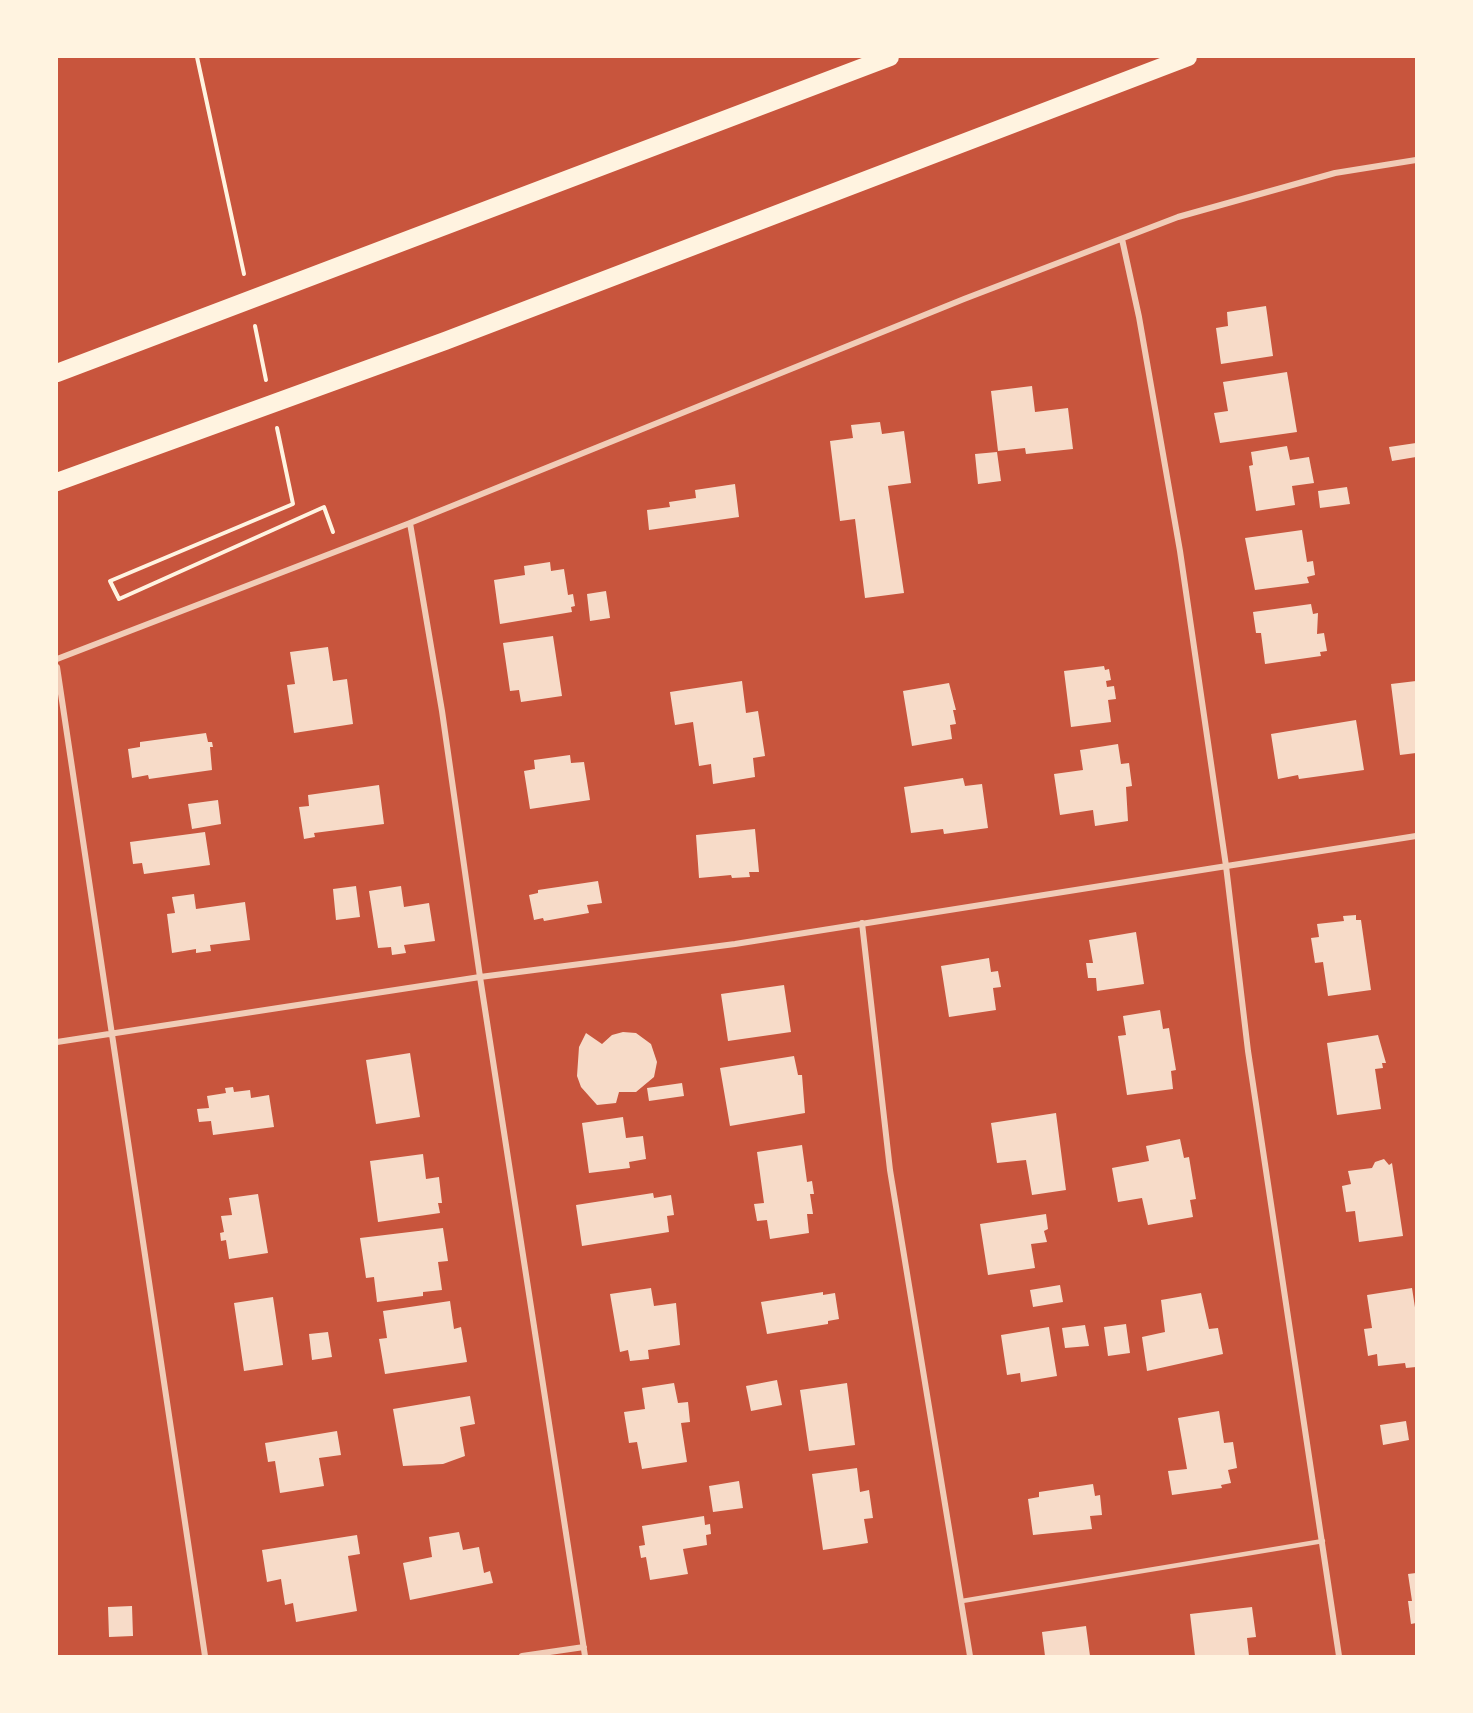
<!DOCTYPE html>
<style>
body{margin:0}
#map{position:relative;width:1473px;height:1713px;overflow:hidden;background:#c8553d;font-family:Poppins,sans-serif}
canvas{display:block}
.frame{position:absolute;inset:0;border:58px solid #fff3e0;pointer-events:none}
</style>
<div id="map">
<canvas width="1473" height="1713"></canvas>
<div class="frame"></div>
</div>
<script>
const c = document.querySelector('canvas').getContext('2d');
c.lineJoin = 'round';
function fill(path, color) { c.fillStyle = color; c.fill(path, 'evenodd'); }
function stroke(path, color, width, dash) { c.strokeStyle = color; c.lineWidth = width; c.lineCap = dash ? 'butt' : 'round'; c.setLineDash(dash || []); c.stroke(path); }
fill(new Path2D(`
 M1266,306L1273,356L1221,364L1216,328L1228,326L1227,312Z
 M1287,372L1297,432L1220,443L1214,413L1228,411L1223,382Z
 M1032,386L1035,412L1068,408L1073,449L1026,454L1025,448L998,451L991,391Z
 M880,422L882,434L904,431L911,483L888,486L904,593L865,598L855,519L840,521L830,441L853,438L851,425Z
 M1416,443V457L1392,461L1389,447Z
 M1287,446L1290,460L1309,457L1314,483L1292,486L1295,505L1256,511L1249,466L1253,465L1251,452Z
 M997,452L1001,481L978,484L975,454Z
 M735,484L739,517L649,530L647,510L670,507L669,502L696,498L695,490Z
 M1347,487L1350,504L1320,508L1318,491Z
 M1302,530L1307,562L1313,561L1315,575L1307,577L1309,583L1255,590L1245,538Z
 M550,562L551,571L564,569L568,595L573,594L575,606L571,607L572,612L500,624L494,580L525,575L524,566Z
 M606,591L610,618L590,621L587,594Z
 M1311,604L1313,614L1318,613L1317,634L1324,633L1327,651L1320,652L1321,656L1265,664L1261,633H1256L1253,612Z
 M553,636L562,696L521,702L519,690L510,691L503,643Z
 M328,647L333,681L347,679L353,724L294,733L287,685L295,684L290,652Z
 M1104,666L1105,670L1109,669L1111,680L1106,681L1107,687L1114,686L1116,699L1108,700L1111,722L1071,727L1064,671Z
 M742,681L746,713L758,711L765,756L753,758L755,777L713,784L711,764L699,766L693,722L675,725L670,692Z
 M1416,681V753L1400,755L1391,684Z
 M949,683L956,710H953L956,724L950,725L952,739L912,746L903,691Z
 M1356,720L1364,770L1299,779L1298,775L1278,779L1271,734Z
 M206,733L208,742H212L213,747H210L212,770L149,779L148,775L132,778L128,749L140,747V742Z
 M1118,744L1121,764L1129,763L1132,786L1126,787L1128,821L1095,826L1093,810L1060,815L1054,774L1083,770L1080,750Z
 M570,755L571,763L584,762L590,800L530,809L524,771L535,769L534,760Z
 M963,778L965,786L982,784L988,828L944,834L943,829L911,833L904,787Z
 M379,785L384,824L314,833L315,837L304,839L299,807L309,806L308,795Z
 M218,800L221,824L192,829L188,804Z
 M755,829L759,872H749L750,877L732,878L731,875L699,878L696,835Z
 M205,832L210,865L144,874L142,863L133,864L130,842Z
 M598,881L602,903L587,905L589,913L544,921L543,918L534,920L529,895L538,893V890Z
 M356,886L360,917L336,920L333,889Z
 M401,886L404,907L429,903L435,941L404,945L406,953L392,955L391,947L378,948L369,891Z
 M194,894L196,909L245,902L250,940L210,945L211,951L196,953V949L172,953L167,914L175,913L172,897Z
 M1356,915V920H1361L1371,990L1328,996L1323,962L1315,963L1311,938L1319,937L1317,924L1344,921L1343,916Z
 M1136,932L1144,984L1097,991L1096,978H1088L1086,963H1093L1089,940Z
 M989,958L991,972L998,971L1001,987L993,988L996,1010L949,1017L941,966Z
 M784,985L791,1032L728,1041L721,994Z
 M1160,1010L1163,1029L1169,1028L1176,1070L1171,1071L1173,1089L1127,1095L1118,1036L1126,1035L1123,1016Z
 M623,1032L636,1033L651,1044L657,1062L654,1077L636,1092H619L616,1103L597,1105L581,1087L577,1076L579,1047L586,1033L602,1044L612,1035Z
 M1378,1035L1386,1063H1382L1383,1068L1375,1069L1381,1109L1337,1115L1327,1043Z
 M410,1053L420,1117L376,1124L366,1060Z
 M794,1056L798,1075H802L805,1113L730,1126L720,1068Z
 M682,1083L684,1096L649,1101L647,1088Z
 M233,1087L234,1092L250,1090L251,1098L269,1095L274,1127L213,1135L211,1121L199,1122L197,1109L209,1108L207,1096L226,1093L225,1088Z
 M1056,1113L1066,1190L1032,1195L1026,1160L997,1163L991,1123Z
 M623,1117L626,1138L643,1136L646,1159L629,1162L630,1168L589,1173L582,1123Z
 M1180,1139L1184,1158L1189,1157L1196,1199L1190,1200L1193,1217L1148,1225L1142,1198L1118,1202L1112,1168L1149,1161L1146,1146Z
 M802,1145L807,1182L812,1181L814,1194H810L813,1214H807L809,1233L770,1239L767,1220L757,1221L754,1204L764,1203L757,1152Z
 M423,1154L426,1179L439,1177L442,1203H438L440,1213L378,1222L370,1161Z
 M1384,1159L1389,1165L1392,1163L1403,1236L1359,1242L1355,1211L1346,1212L1342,1186L1351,1184L1348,1171L1372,1168L1375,1162Z
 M653,1193L654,1198L671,1195L674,1215L667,1216L669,1232L582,1246L576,1205Z
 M258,1194L268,1253L229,1259L226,1240L221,1241L220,1233L224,1232L221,1216L232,1215L229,1198Z
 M1046,1214L1048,1229L1044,1231L1047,1242L1031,1244L1035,1268L988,1275L980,1224Z
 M443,1228L448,1261L438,1262L442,1290L423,1292V1296L377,1302L374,1277L366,1278L360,1238Z
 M1060,1285L1063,1302L1033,1307L1030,1290Z
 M651,1288L654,1306L676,1303L680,1345L648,1350L649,1359L630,1361L628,1350L620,1352L610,1294Z
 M1412,1288L1416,1314V1367L1406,1368L1405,1363L1378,1366L1377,1354L1368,1356L1364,1329L1372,1328L1367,1295Z
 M823,1292V1295L835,1293L839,1319L828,1321V1324L767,1334L761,1302Z
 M1201,1293L1209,1329L1218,1328L1223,1354L1147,1371L1142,1337L1165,1332L1161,1300Z
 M273,1297L283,1365L244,1371L234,1303Z
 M450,1301L454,1329L461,1327L467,1362L385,1374L379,1339L387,1338L383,1311Z
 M1126,1324L1130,1353L1108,1356L1104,1327Z
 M1085,1325L1089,1346L1065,1348L1062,1328Z
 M1049,1327L1057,1376L1021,1382L1020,1373L1007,1375L1001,1335Z
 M328,1332L332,1357L312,1360L309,1334Z
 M777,1380L782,1405L751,1411L746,1386Z
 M674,1383L678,1403L688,1402L690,1422L681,1423L687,1462L642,1469L637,1442L629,1443L624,1412L645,1409L642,1388Z
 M847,1383L855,1445L809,1451L800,1390Z
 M470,1396L475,1424L460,1427L465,1456L443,1464L403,1466L393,1409Z
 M1219,1411L1224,1443L1233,1442L1237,1468L1228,1470L1231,1483L1221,1485L1222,1488L1172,1495L1168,1471L1187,1469L1178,1418Z
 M1406,1421L1409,1440L1383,1445L1380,1425Z
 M337,1431L341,1455L319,1458L324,1486L280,1493L275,1461L268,1462L265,1443Z
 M857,1468L860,1492L869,1490L873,1518L864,1519L868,1543L823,1550L812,1474Z
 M739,1481L743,1508L713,1512L709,1486Z
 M1093,1484L1095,1496L1100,1495L1102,1515L1090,1516L1092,1529L1033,1535L1028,1499L1039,1497V1492Z
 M704,1516L705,1525L710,1524L711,1534L706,1535L707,1545L683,1549L688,1574L650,1580L646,1557L641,1558L639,1546L645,1545L642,1526Z
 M459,1532L463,1550L479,1547L484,1573L490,1571L493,1583L410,1600L403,1563L432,1557L429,1537Z
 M357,1535L360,1554L348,1556L357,1611L296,1622L293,1603L285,1605L281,1579L267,1582L262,1550Z
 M1416,1573V1623L1411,1624L1408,1601H1412L1408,1574Z
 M132,1606L133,1636L109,1637L108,1607Z
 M1252,1607L1256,1637L1247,1638L1249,1656H1195L1190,1614Z
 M1086,1626L1090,1656H1045L1042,1632Z`), '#f7dbc8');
stroke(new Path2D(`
 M197,57L244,274
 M255,326L266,380
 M277,428L293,504L110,581L119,599L324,507L333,532`), '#fff3e0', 4);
stroke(new Path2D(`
 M962,1601L1323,1541`), '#f1ccb7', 4.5);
stroke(new Path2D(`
 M1122,239L1139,317L1180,551L1226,866L1248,1051L1339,1656
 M410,523L442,711L480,977L585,1656
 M57,659L410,523L964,299L1178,217L1335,173L1416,160
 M57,667L205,1656
 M862,923L890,1170L970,1656
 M57,1042L480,977L735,944L1416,836
 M522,1656L584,1647`), '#f1ccb7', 6);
stroke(new Path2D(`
 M57,373L890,57
 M57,482L445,341L1188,57`), '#fff3e0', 18);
</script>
